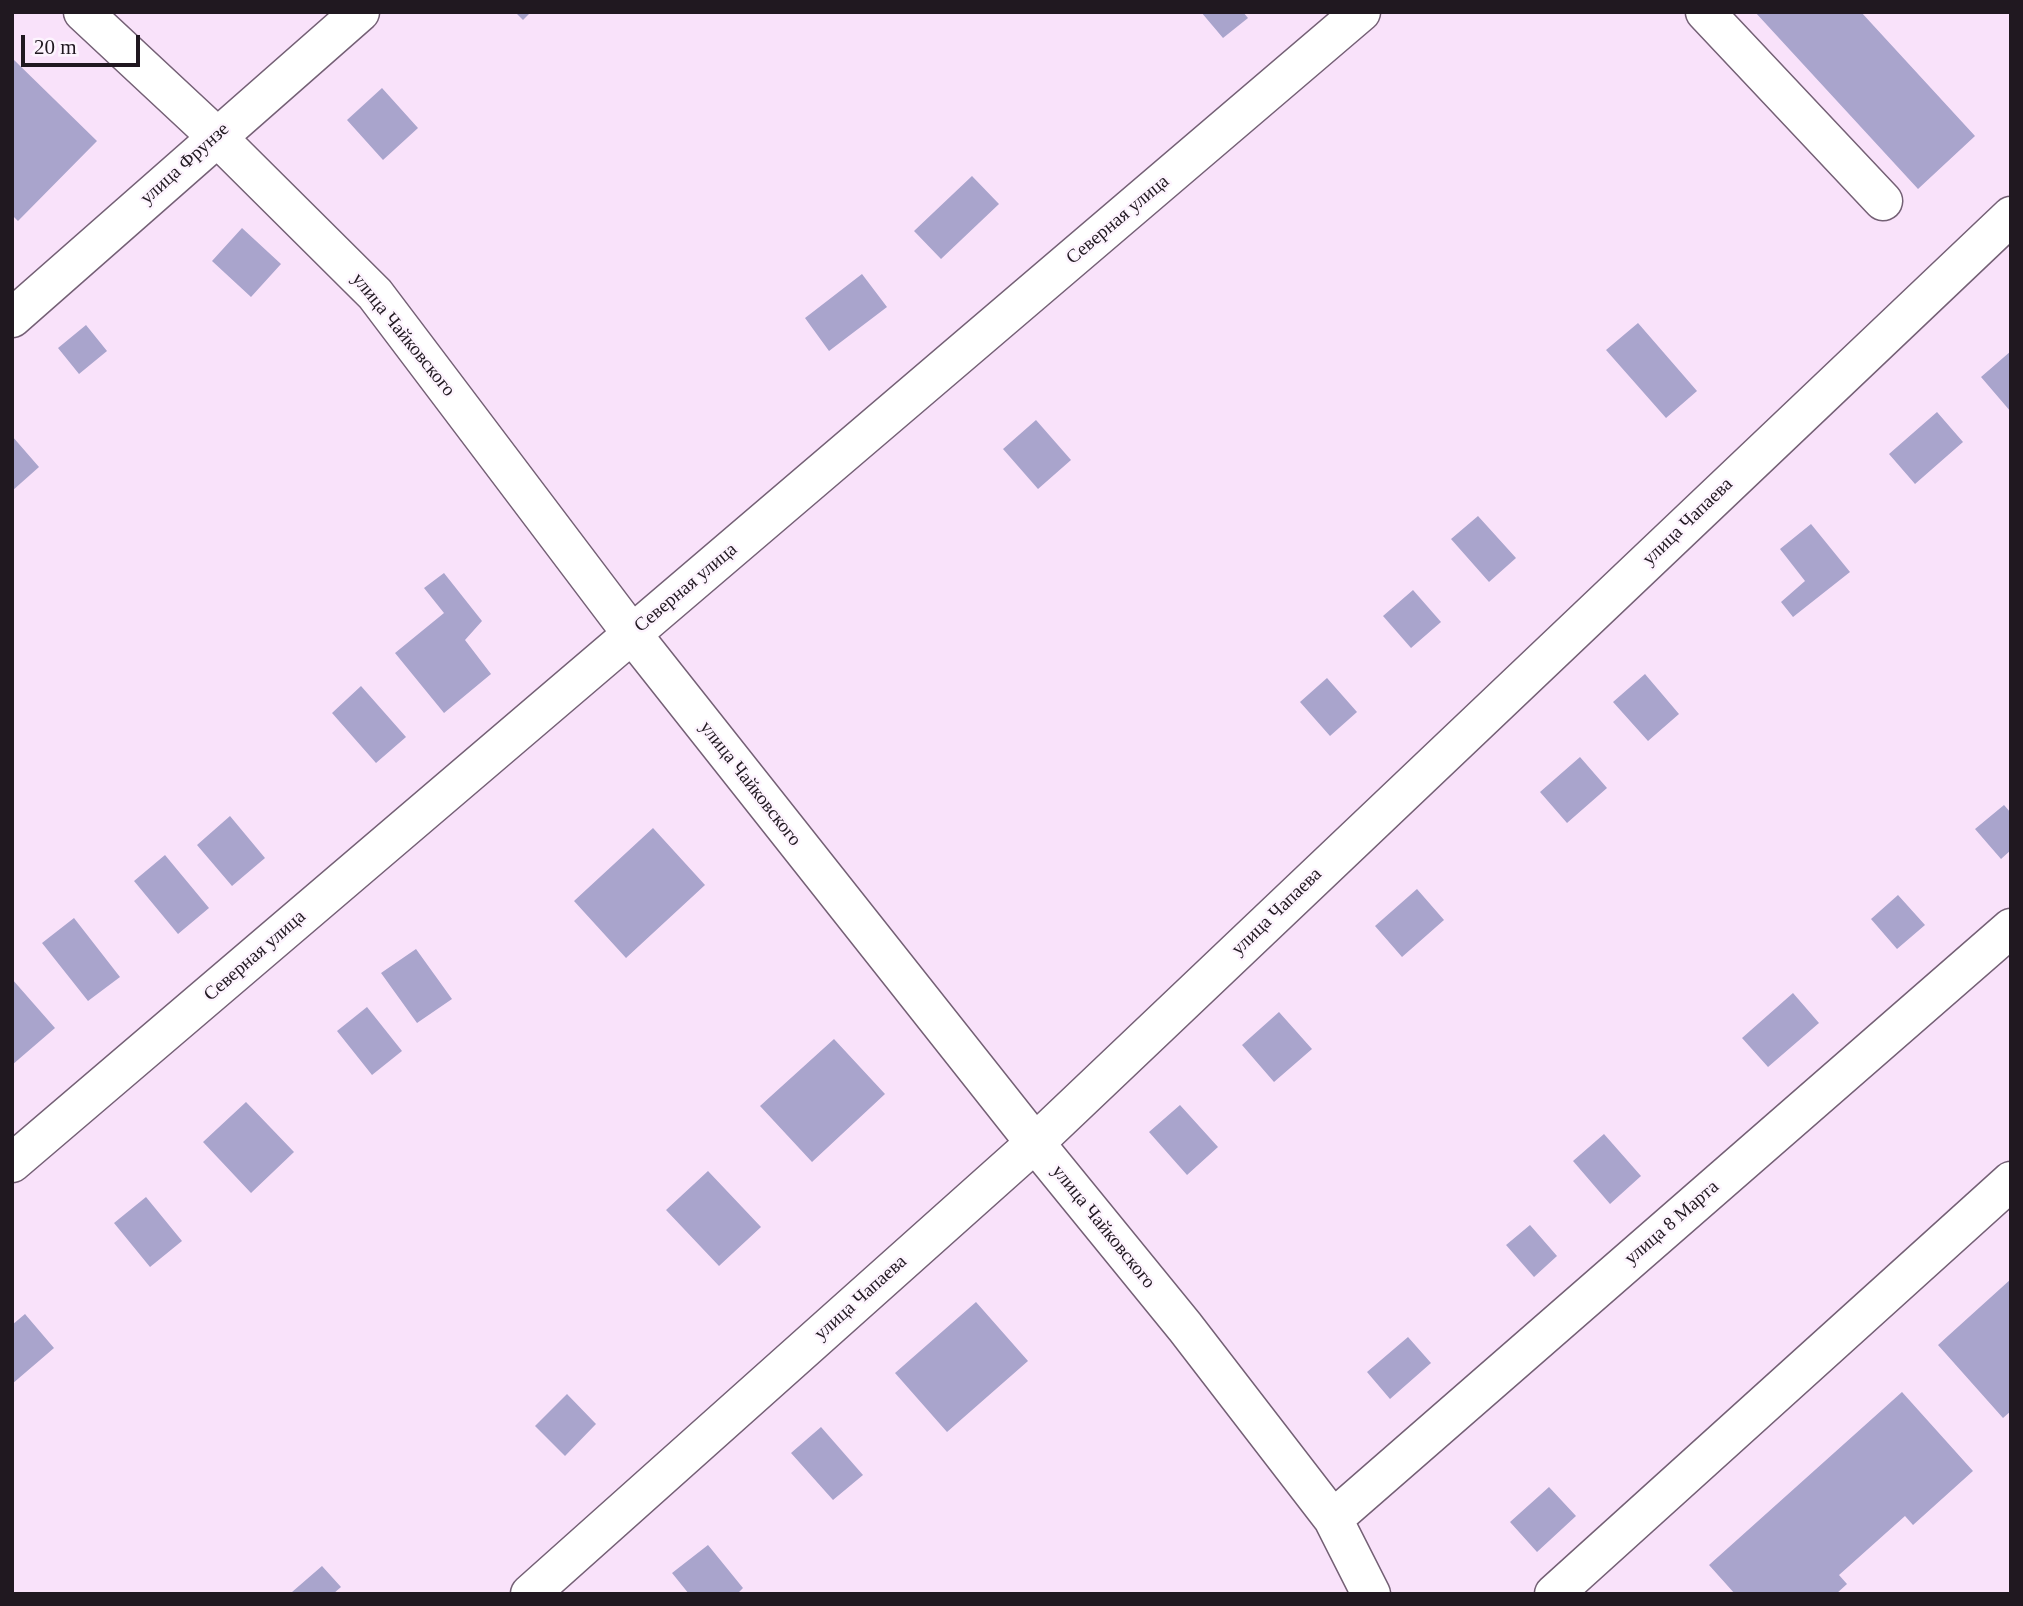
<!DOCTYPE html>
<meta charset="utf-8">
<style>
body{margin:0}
#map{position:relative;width:2023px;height:1606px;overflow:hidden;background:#f9e2fa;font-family:Georgia,serif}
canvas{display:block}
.frame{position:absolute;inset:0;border:14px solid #201820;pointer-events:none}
.scale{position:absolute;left:21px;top:35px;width:119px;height:32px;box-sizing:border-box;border:4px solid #201820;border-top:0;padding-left:9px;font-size:21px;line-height:24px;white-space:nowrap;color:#201820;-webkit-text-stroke:5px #fdf4fe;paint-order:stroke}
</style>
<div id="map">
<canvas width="2023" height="1606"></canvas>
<div class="frame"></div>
<div class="scale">20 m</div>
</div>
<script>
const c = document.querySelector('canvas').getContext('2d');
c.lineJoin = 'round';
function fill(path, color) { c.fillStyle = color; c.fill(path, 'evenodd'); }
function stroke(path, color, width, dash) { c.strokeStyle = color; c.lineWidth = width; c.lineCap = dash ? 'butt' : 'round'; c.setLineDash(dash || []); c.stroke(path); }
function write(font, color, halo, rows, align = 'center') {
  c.font = font + ' Georgia,serif'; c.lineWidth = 5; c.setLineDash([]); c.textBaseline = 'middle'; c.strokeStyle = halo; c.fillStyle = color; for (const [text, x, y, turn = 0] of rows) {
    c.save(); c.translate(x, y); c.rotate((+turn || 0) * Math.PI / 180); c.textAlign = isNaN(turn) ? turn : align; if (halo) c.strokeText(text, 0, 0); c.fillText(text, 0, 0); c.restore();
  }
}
fill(new Path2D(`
 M515,12H531L523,20Z
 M1201,12H1243L1248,18L1223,38Z
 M1755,12H1861L1975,136L1918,189Z
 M12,58L97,141L18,221L12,215Z
 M382,88L418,128L383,160L347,120Z
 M972,176L999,204L941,259L914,231Z
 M242,228L281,264L251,297L212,261Z
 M862,274L887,307L829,351L805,318Z
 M1638,323L1697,391L1666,418L1606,350Z
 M86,325L107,351L79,374L58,348Z
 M2011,351V412L1981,377Z
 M1937,412L1963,442L1915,484L1889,454Z
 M1036,420L1071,460L1038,489L1003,449Z
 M12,436L39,467L12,491Z
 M1478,516L1516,558L1489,582L1451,539Z
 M1811,524L1850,572L1793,617L1781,602L1805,581L1780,549Z
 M444,573L482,621L465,640L491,674L444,713L395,653L444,613L424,588Z
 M1413,590L1441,622L1411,648L1383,616Z
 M1645,674L1679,714L1648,741L1613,702Z
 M1327,678L1357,712L1330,736L1300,702Z
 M361,686L406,737L376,763L332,713Z
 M1580,757L1607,788L1567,823L1540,792Z
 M2004,805L2011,813V850L2001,859L1975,829Z
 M230,816L265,858L232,886L197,845Z
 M653,828L705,885L626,958L574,901Z
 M165,855L209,908L178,934L134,881Z
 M1417,889L1444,920L1402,957L1375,926Z
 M1898,895L1925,925L1897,949L1871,919Z
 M74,918L120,977L88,1001L42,943Z
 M416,949L452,999L417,1023L381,973Z
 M12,979L55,1028L12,1065Z
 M1793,993L1819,1023L1768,1067L1742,1038Z
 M367,1007L402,1051L372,1075L337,1031Z
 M1279,1012L1312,1049L1274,1082L1242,1045Z
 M834,1039L885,1094L812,1162L760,1106Z
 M246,1102L294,1152L251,1193L203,1142Z
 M1180,1105L1218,1147L1187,1175L1149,1132Z
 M1604,1134L1641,1176L1610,1204L1573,1161Z
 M708,1171L761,1227L719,1266L666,1210Z
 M146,1197L182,1241L150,1267L114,1223Z
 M1530,1225L1557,1256L1534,1277L1506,1245Z
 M2011,1279V1411L2003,1418L1938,1345Z
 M976,1302L1028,1361L947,1432L895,1373Z
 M25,1314L54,1348L12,1384V1325Z
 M1408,1337L1431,1363L1390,1399L1367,1372Z
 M1902,1392L1973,1471L1913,1525L1905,1516L1839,1575L1847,1584L1836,1594H1735L1709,1565Z
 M567,1394L596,1424L565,1456L535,1426Z
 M821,1427L863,1475L833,1500L791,1453Z
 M1549,1487L1576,1516L1537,1552L1510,1522Z
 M708,1545L743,1588L737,1594H689L672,1573Z
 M322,1566L341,1587L333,1594H293L292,1592Z`), '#a9a4cc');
const minor = new Path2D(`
 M83,12L216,136L375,294L632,634L1035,1143L1185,1327L1333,1519L1371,1594
 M1705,12L1883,201
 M12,318L360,12
 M12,1163L1361,12
 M1333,1519L2011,928
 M530,1594L1035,1143L2011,216
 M1554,1594L2011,1181`);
stroke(minor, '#746075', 41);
stroke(minor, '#fff', 38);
write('19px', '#201820', '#fdf4fe', [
 ["улица Фрунзе",185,164,-42],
 ["Северная улица",1118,220,-40],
 ["улица Чайковского",403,335,51],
 ["улица Чапаева",1688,522,-44],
 ["Северная улица",686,588,-40],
 ["улица Чайковского",750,784,52],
 ["улица Чапаева",1277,912,-44],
 ["Северная улица",255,956,-41],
 ["улица 8 Марта",1672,1223,-41],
 ["улица Чайковского",1103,1227,51],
 ["улица Чапаева",861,1298,-42]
]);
</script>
